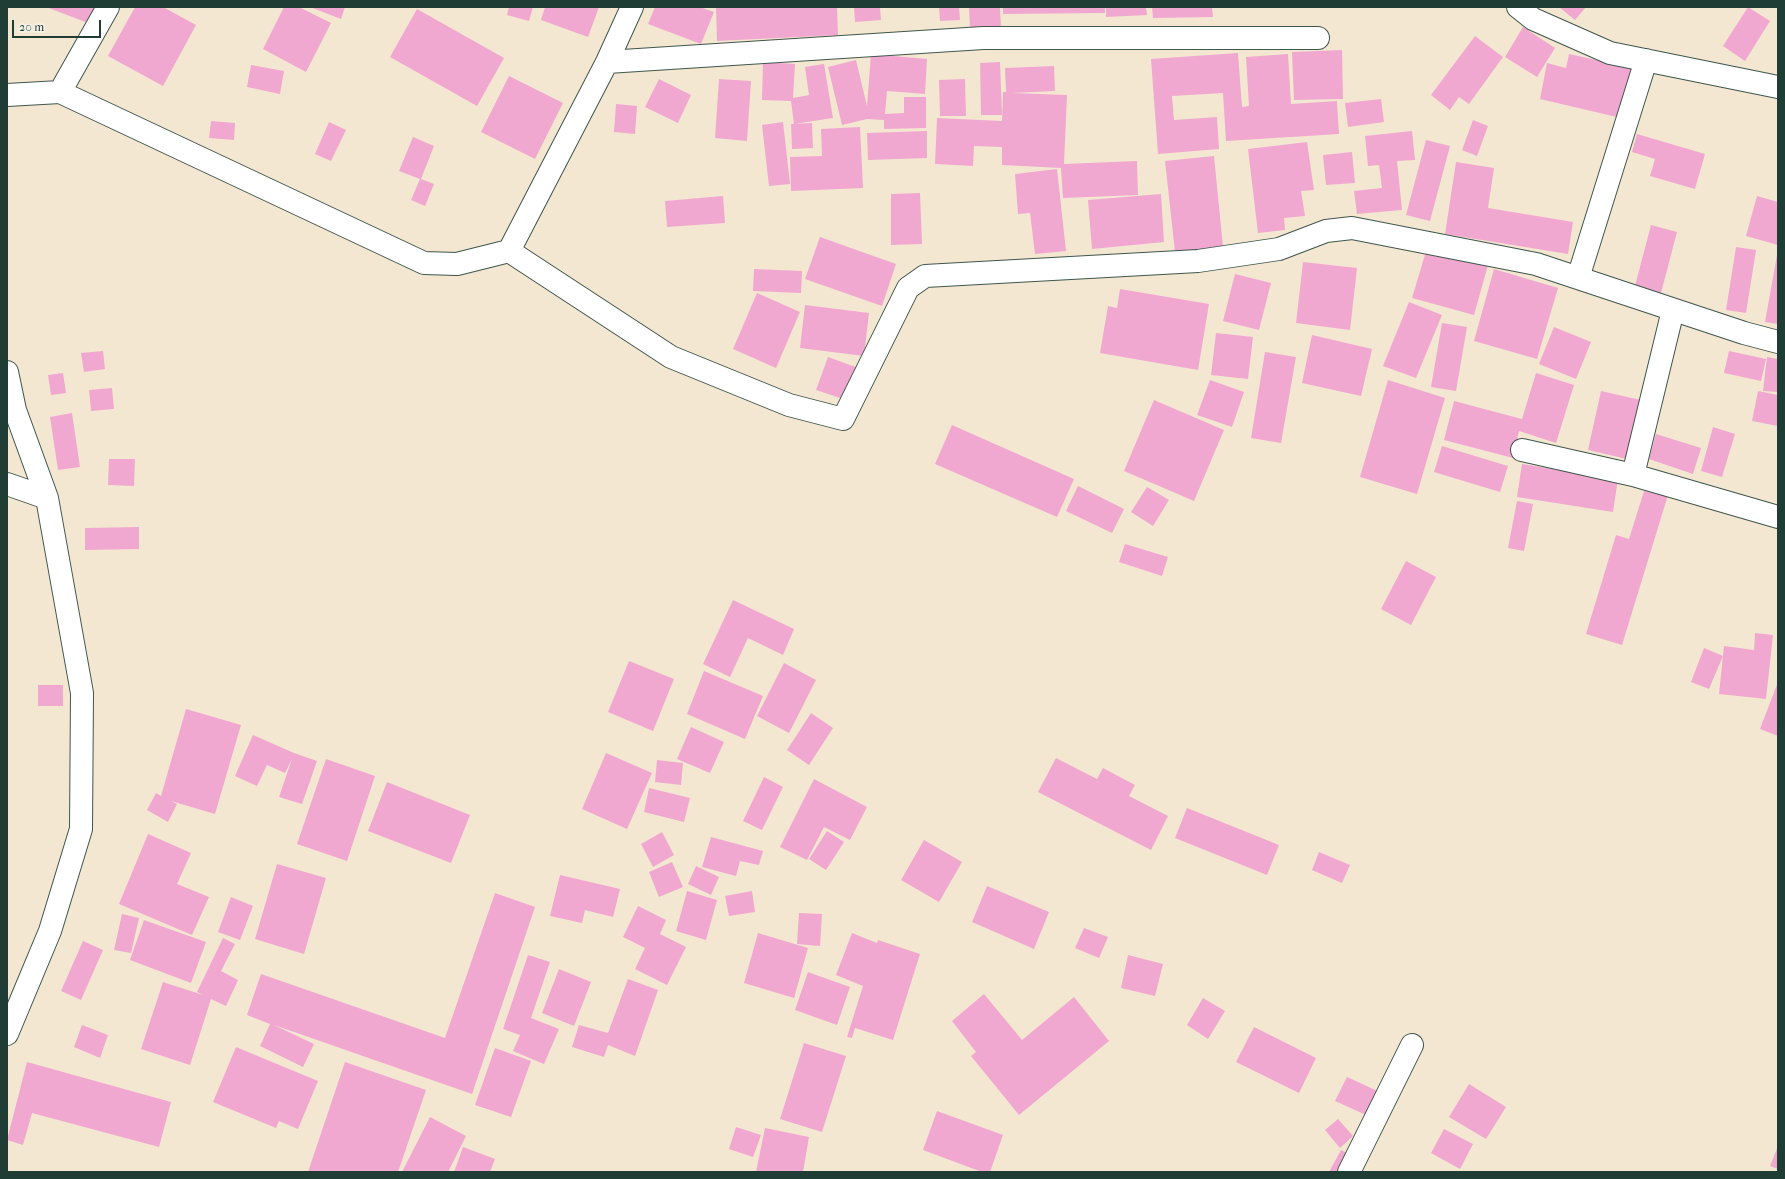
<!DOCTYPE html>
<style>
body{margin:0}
#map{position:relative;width:1785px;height:1179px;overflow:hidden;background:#f3e7d1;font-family:"IM FELL French Canon",serif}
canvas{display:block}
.frame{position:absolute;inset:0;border:8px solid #1f3d34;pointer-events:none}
.scale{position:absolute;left:12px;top:20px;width:89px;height:18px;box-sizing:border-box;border:2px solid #1f3d34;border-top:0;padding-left:5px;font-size:12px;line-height:14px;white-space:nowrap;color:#1f3d34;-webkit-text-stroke:3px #f7f3e8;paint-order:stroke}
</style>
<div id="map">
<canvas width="1785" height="1179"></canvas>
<div class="frame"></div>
<div class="scale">20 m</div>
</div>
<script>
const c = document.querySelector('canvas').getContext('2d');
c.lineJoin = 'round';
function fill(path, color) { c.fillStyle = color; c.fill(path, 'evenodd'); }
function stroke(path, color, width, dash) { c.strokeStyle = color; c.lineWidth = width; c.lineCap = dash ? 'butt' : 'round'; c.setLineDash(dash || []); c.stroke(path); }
fill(new Path2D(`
 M46,7H94L88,23Z
 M135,7H163L196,25L163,86L108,56Z
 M284,7H299L331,23L306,72L263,49Z
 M310,7H345L341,19Z
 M509,7H533L529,21L507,15Z
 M545,7H599L588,37L541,20Z
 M655,7H700L714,12L701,44L648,24Z
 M716,7H837L838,35L717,41Z
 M854,7H880L881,20L855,22Z
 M939,7H959L960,20L940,21Z
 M969,7H1000L1001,28L970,29Z
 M1003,7H1105V13L1003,14Z
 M1106,7H1146L1147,15L1106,17Z
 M1152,7H1212L1213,17L1153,18Z
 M1559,7H1586L1575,20Z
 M1748,7L1770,21L1745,61L1723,46Z
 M417,9L504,58L477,106L390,57Z
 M1523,27L1555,48L1537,77L1505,57Z
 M1475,36L1503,57L1469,104L1459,97L1450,110L1431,95Z
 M1342,50L1343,99L1294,100L1292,52Z
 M1238,53L1242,107L1249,106L1246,57L1288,54L1291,104L1337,101L1339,134L1226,141L1223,93L1172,96L1174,120L1217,117L1219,149L1158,154L1151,59Z
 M871,54L927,59L925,94L887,91L885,114L904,113V97H926V128L884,129V120L867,119L842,125L828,67L856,60L867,106Z
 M1569,54L1632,68L1621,118L1540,99L1547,63L1566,68Z
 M763,62L795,64L793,98L809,95L805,67L824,64L833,118L794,124L791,101L762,100Z
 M1000,62L1002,115H981L980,63Z
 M251,65L284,71L280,94L247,87Z
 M1054,66L1055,91L1012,93L1067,95L1064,164L1137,161L1138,195L1063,198L1061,168L1002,165V147L974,146L973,166L935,164L937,118L1002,121L1003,92H1006L1005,68Z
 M509,76L563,103L535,159L481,132Z
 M659,79L691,95L678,123L645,107Z
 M719,79L751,81L747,141L715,138Z
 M965,79L966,116H940L939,80Z
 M1381,99L1384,122L1348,127L1345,103Z
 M616,104L637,106L635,134L614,132Z
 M1473,120L1488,126L1477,156L1462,150Z
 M211,121L235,123L234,140L209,138Z
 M329,122L346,130L331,161L315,154Z
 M783,122L790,184L769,186L762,125Z
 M812,123L813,148L792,149L791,124Z
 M860,127L863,188L791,191L790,157L822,156L821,129Z
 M927,131V158L868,160L867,133Z
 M1412,131L1415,160L1397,161L1402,210L1357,214L1354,191L1382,188L1379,165L1368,166L1365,136Z
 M1637,134L1705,154L1695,189L1650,176L1655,159L1632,152Z
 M413,137L434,146L421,179L434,184L425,206L411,200L420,179L399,171Z
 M1426,140L1450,146L1430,221L1406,215Z
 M1307,142L1314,190L1301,191L1305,216L1284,218L1285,230L1258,233L1248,149Z
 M1352,152L1355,183L1326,185L1323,155Z
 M1214,156L1223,247L1175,252L1165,161Z
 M1456,162L1494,168L1488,208L1573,222L1568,254L1445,234Z
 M1057,169L1066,251L1035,254L1030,213L1018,214L1015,174Z
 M920,193L922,244L891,245V194Z
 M1161,194L1164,242L1092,249L1088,200Z
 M723,196L725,223L667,227L665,201Z
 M1757,196L1778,202V245L1746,236Z
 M1651,225L1677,232L1661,293L1635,286Z
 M820,237L896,264L882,306L805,279Z
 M1736,247L1756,250L1746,313L1726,310Z
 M1427,248L1488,265L1474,315L1412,298Z
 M1777,255H1778V324L1765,322Z
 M1303,262L1357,268L1350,330L1296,323Z
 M754,269L802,271L801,293L753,291Z
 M1494,269L1558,288L1537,359L1474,341Z
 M1235,274L1271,283L1259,330L1223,321Z
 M1120,289L1209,304L1198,370L1100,353L1108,306L1117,308Z
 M757,293L800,312L776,368L733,349Z
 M1409,302L1442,315L1416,378L1383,366Z
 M805,305L869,313L864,356L800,348Z
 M1442,323L1467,327L1456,391L1431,387Z
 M1554,327L1591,342L1576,379L1539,364Z
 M1216,333L1253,337L1248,379L1211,375Z
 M1312,335L1372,349L1361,396L1302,383Z
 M103,351L105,369L84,372L81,353Z
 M1729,351L1766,359L1761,381L1724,373Z
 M1265,352L1296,357L1281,443L1251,438Z
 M828,357L864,370L852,402L816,390Z
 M1767,357L1778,359V392L1763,391Z
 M63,373L66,393L51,395L48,375Z
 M1536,373L1574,385L1556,443L1519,431L1513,458L1444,440L1454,401L1522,419Z
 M1210,380L1244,392L1232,427L1197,415Z
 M1388,380L1445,398L1417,494L1360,477Z
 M112,388L114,409L91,411L89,390Z
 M1601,391L1654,403L1640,462L1588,450Z
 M1758,391L1778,395V426L1752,421Z
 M1154,400L1224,430L1194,501L1124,471Z
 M72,413L80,467L58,470L50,417Z
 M952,425L1074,479L1057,517L935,464Z
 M1713,427L1735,434L1722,477L1701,471Z
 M1656,434L1701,448L1693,474L1649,459Z
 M1442,446L1508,466L1500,492L1434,472Z
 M109,459H135L134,486L108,485Z
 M1522,464L1618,479L1613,512L1517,497Z
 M1078,486L1124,509L1112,533L1066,511Z
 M1147,487L1169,500L1153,526L1131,512Z
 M1645,488L1668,495L1622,645L1586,634L1616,535L1629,539Z
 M1517,501L1533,504L1524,551L1508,548Z
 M139,527V549L85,550V528Z
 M1125,544L1168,557L1162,576L1119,562Z
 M1406,561L1436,577L1411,625L1381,609Z
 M733,600L794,629L783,655L748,638L730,677L703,664Z
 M1755,633L1773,635L1766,699L1719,694L1724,646L1754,650Z
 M1704,648L1723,656L1709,689L1691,682Z
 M629,661L674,679L653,731L608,712Z
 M784,663L816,680L789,733L757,716Z
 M704,671L763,696L745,739L687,714Z
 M1778,682V736L1760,729Z
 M38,685H63V706H38Z
 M186,709L241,725L215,814L171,801L177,804L168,822L147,810L156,793L161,796Z
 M811,713L833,728L809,765L787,750Z
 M691,727L724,742L710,773L677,759Z
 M253,735L294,753L317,761L302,804L279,797L292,759L285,773L267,765L257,786L235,776Z
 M606,753L652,773L627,829L582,809Z
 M1056,758L1097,779L1103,768L1135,785L1129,796L1168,816L1151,850L1038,792Z
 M326,759L375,776L347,861L297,844Z
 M657,760L683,763L681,785L655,782Z
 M764,777L783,787L762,830L743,821Z
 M814,779L867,807L850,840L824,827L807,860L780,847Z
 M387,782L470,815L451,863L368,831Z
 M649,788L690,798L684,822L644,812Z
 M1187,808L1279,845L1267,875L1175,838Z
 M827,831L844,842L826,870L809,859Z
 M662,832L674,855L653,867L641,844Z
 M148,834L191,853L177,884L209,897L192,935L119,904Z
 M711,837L763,851L759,865L740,861L736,876L702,867Z
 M924,840L962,862L939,902L901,880Z
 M1319,852L1350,865L1342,883L1312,870Z
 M672,862L683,887L659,897L649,872Z
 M277,864L326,878L304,954L255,939Z
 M696,866L719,877L711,895L688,884Z
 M560,875L620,889L613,917L585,910L582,923L550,916Z
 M987,886L1049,912L1034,949L972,922Z
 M687,891L717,900L706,940L676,931Z
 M752,891L755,912L729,916L725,896Z
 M495,893L535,907L472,1094L274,1025L314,1044L303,1067L260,1046L270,1024L247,1015L261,974L445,1038Z
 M231,897L253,906L240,940L218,932Z
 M638,906L666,920L660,934L686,947L667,985L635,969L645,948L623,937Z
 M799,913L822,914L820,946L797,944Z
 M122,914L139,918L131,953L114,950Z
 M144,920L206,942L191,983L130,960Z
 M1084,928L1108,937L1099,958L1075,948Z
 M758,933L808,948L794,998L744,983Z
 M852,933L877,943L878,940L920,954L893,1040L855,1028L852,1038L847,1037L863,986L836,975Z
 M223,938L235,944L221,971L238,980L226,1006L211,999L190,1065L141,1049L163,982L203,995L197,992Z
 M83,941L103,950L81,1000L61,991Z
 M528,955L550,962L531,1018L559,1029L544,1064L513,1051L520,1035L503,1029Z
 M1128,955L1163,964L1155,996L1121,988Z
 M559,969L591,982L574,1026L542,1013Z
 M808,972L850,987L837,1025L795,1010Z
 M628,979L658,990L635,1056L608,1045L604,1057L572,1047L579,1025L608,1033Z
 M984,994L1022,1040L1074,997L1109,1041L1019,1115L971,1056L976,1052L952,1021Z
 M1203,998L1225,1011L1208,1039L1187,1025Z
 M82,1025L108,1035L100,1058L74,1047Z
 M1254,1027L1316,1058L1299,1093L1236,1062Z
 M804,1043L846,1056L822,1132L780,1119Z
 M236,1047L318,1081L298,1129L279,1121L276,1128L213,1102Z
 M495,1048L531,1061L511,1117L475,1105Z
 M27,1062L171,1102L159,1147L32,1113L23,1145L7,1140Z
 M345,1062L426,1090L398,1172H308Z
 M1347,1077L1395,1099L1384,1123L1335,1101Z
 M1469,1084L1506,1107L1486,1139L1449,1117Z
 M937,1111L1003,1135L990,1172H982L923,1150Z
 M430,1117L466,1136L448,1172H402Z
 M1338,1119L1353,1136L1340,1148L1325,1130Z
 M736,1127L761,1135L753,1157L729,1149Z
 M765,1128L809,1137L803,1172H756Z
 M1444,1129L1473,1144L1460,1169L1431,1153Z
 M1778,1146V1169L1770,1166Z
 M463,1147L495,1159L490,1172H454Z
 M1341,1150L1366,1163L1362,1172H1329Z`), '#f1a8d0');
const street = new Path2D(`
 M1518,7L1533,19L1610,53L1778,87
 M607,62L983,38H1318
 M60,92L424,263L457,264L509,251L671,357L789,405L843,419L908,288L925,276L1198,261L1279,249L1326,231L1352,228L1536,264L1744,333L1778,342
 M7,95L60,92L108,7
 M509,251L607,62L632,7
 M1578,278L1646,60
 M7,372L15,410L47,498L82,693L81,829L50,931L7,1034
 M1522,450L1633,475L1778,517
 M1633,475L1673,310
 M7,484L47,498
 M1349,1172L1412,1045`);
stroke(street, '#3f564c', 24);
stroke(street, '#fff', 22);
</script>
